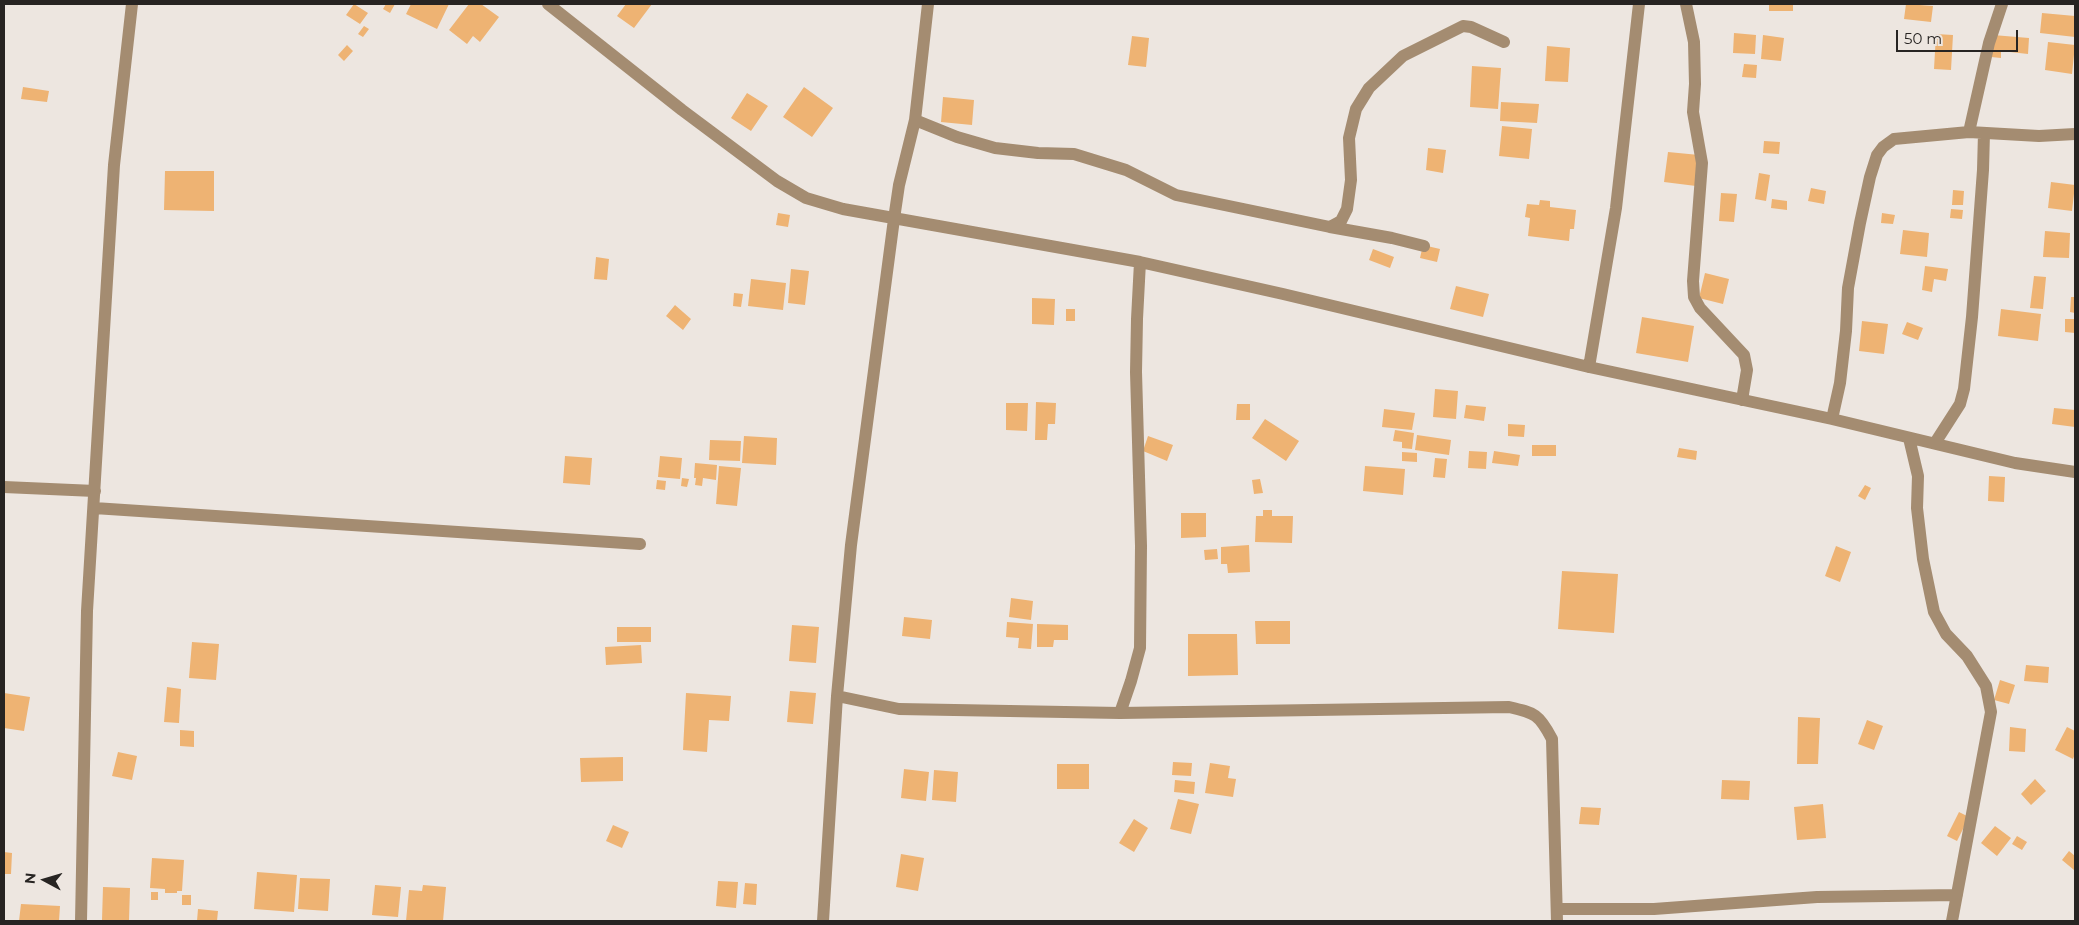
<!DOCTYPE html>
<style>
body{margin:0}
#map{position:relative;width:2079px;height:925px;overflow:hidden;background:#ede6e0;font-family:Montserrat,sans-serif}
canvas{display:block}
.frame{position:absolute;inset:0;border:5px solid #272422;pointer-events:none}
.north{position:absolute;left:20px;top:855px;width:50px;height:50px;-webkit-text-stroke:4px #ede6e0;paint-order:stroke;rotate:276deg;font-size:14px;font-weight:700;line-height:20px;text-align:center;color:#272422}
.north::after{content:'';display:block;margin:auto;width:18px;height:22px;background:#272422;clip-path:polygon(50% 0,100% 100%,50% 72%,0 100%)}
.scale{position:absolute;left:1896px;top:30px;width:122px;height:22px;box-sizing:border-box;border:2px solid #272422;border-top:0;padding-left:6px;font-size:15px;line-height:18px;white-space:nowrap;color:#272422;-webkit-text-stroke:4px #ede6e0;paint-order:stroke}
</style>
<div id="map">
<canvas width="2079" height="925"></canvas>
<div class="frame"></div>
<div class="north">N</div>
<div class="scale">50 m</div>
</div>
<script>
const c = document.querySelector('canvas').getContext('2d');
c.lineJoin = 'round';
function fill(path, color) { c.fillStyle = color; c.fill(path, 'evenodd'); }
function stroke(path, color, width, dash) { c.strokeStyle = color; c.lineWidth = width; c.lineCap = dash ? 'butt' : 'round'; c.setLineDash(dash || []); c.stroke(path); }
fill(new Path2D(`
 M354,4L368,13L360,24L346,15Z
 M386,4H395L390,13L383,9Z
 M411,4H449L437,29L406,14Z
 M469,4H481L499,17L480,42L473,36L467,44L449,30Z
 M626,4H652L634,28L617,16Z
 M1769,4H1793V11H1769Z
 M1906,4L1933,6L1931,22L1904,19Z
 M2042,13L2075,16V37L2040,33Z
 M364,26L369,29L363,37L358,34Z
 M1734,33L1756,35L1755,54L1733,53Z
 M1936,34L1953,35L1951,70L1934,69Z
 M1763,35L1784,38L1781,61L1761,59Z
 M1993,35L2029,38L2028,54L2001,51V58L1991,57Z
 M1132,36L1149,38L1146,67L1128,65Z
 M2048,42L2075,45L2072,74L2045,70Z
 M347,45L353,51L344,61L338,55Z
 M1547,46L1570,48L1568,82L1545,81Z
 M1744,64L1757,65L1756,78L1742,77Z
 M1472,66L1501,68L1498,109L1470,107Z
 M23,87L49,91L47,102L21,99Z
 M804,87L833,108L812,137L783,117Z
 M747,93L768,106L751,131L731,118Z
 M943,97L974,100L972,125L941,122Z
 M1501,102L1539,104L1537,123L1500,121Z
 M1502,126L1532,129L1529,159L1499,156Z
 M1764,141L1780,142L1779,154L1763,153Z
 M1428,148L1446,150L1443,173L1426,170Z
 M1668,152L1699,155L1696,186L1664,182Z
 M165,171H214V211L164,210Z
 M1759,173L1770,175L1766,201L1755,199Z
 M2051,182L2075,185L2072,211L2048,208Z
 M1811,188L1826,191L1824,204L1808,201Z
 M1953,190L1964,191L1963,205H1952Z
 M1721,193L1737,194L1734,222L1719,221Z
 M1772,199L1787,201V210L1771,208Z
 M1540,200L1550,201V207L1576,210L1574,229H1570L1569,241L1528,236L1530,218L1525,217L1527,204L1539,205Z
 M1951,209L1963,210L1962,219L1950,218Z
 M778,213L790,215L788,227L776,225Z
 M1882,213L1895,215L1893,224L1881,223Z
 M1903,230L1929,233L1927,257L1900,254Z
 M2045,231L2070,233L2069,258L2043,257Z
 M1423,245L1440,249L1437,262L1420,258Z
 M1373,249L1394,257L1390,268L1369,260Z
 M596,257L609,259L607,280L594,279Z
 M1925,266L1948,269L1946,281L1934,279L1932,292L1922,290Z
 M791,269L809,271L805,305L788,303Z
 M1705,273L1729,279L1723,304L1699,298Z
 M2034,276L2046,277L2043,309L2030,308Z
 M751,279L786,283L783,310L748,306Z
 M1456,286L1489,294L1483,317L1450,309Z
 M734,293L743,294L741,307L733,306Z
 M2071,297H2075V313L2070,312Z
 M1032,298L1055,299L1054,325L1032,324Z
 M675,305L691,319L683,330L666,316Z
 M1066,309H1075V321H1066Z
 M2001,309L2041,314L2038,341L1998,336Z
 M1642,317L1694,326L1688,362L1636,353Z
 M2065,319H2075V333L2065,332Z
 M1862,321L1888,324L1884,354L1859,351Z
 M1907,322L1923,328L1918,340L1902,334Z
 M1435,389L1458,391L1456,419L1433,417Z
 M1036,402L1056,403L1055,424H1048L1047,440H1035Z
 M1006,403H1028L1027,431L1006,430Z
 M1237,404H1250V420H1236Z
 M1466,405L1486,407L1484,421L1464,418Z
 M2054,408L2075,410V427L2052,424Z
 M1384,409L1415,413L1412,430L1382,427Z
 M1265,419L1299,441L1286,461L1252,438Z
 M1508,424L1525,425L1524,437L1508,436Z
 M1395,430L1414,433L1412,449L1402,448V442L1393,441Z
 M1417,435L1451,440L1449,455L1415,450Z
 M744,436L777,438L776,465L742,463Z
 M1148,436L1173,445L1167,461L1143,451Z
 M710,440L741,441L740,461L709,460Z
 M1532,445H1556V456H1532Z
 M1679,448L1697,451L1696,460L1677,457Z
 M1469,451L1487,452L1486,469L1468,468Z
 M1494,451L1520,455L1518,466L1492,463Z
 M1402,452L1417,453V462L1402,461Z
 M565,456L592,458L590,485L563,483Z
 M660,456L682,458L680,479L658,477Z
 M1435,458L1447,459L1445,478L1433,477Z
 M695,463L717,465L716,480L703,478L702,486L695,485L696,478H694Z
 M719,466L741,468L737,506L716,504Z
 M1365,466L1405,469L1403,495L1363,491Z
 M1989,476L2005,477L2004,502L1988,501Z
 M682,478L689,479L687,487L681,486Z
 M1260,479L1263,493L1254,494L1252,480Z
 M657,480L666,481L665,490L656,489Z
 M1865,485L1871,488L1865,500L1858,496Z
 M1263,510H1272V516H1293L1292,543L1255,542L1256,516H1263Z
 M1181,513H1206V537L1181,538Z
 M1249,545L1250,572L1228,573L1227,564H1221V547Z
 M1836,546L1851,552L1840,582L1825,576Z
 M1217,549L1218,559L1205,560L1204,550Z
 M1562,571L1618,574L1614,633L1558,629Z
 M1011,598L1033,601L1031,620L1009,617Z
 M904,617L932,620L930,639L902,636Z
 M1255,621H1290V644H1256Z
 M1007,622L1033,624L1031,649L1018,648L1019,638L1006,637Z
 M1037,624L1068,625V640H1054L1053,647H1037Z
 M792,625L819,627L816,663L789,661Z
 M617,627H651V642H617Z
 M1188,634H1237L1238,675L1188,676Z
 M192,642L219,644L216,680L189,678Z
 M641,645L642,663L606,665L605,647Z
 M2026,665L2049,667L2048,683L2024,681Z
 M2000,680L2015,685L2009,704L1994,700Z
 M167,687L181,689L179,723L164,722Z
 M790,691L816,693L813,724L787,722Z
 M4,693L30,697L24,731L4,728Z
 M686,693L731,696L729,721L709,720L707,752L683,750Z
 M1798,717L1820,718L1818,764H1797Z
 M1867,720L1883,726L1874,750L1858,744Z
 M2010,727L2026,729L2025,752L2009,751Z
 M2067,727L2075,731V754L2073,759L2055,750Z
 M180,730L194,731V747L180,746Z
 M118,752L137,756L132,780L112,776Z
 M623,757V781L581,782L580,758Z
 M1173,762L1192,763L1191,776L1172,775Z
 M1210,763L1230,766L1228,778L1236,779L1233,797L1205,793Z
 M1057,764H1089V789H1057Z
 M904,769L929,772L926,801L901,798Z
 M934,770L958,772L956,802L932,800Z
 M2035,779L2046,791L2031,805L2021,794Z
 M1175,780L1195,782L1194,794L1174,792Z
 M1722,780L1750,781L1749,800L1721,799Z
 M1178,799L1199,804L1191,834L1170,829Z
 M1823,804L1826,838L1797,840L1794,807Z
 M1581,807L1601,808L1599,825L1579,824Z
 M1959,812L1969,817L1957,841L1947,836Z
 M1134,819L1148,828L1134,852L1119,843Z
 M613,825L629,832L622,848L606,841Z
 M1995,826L2011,838L1997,856L1981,843Z
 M2017,836L2027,842L2022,850L2012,844Z
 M2069,851L2075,856L2074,870L2062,860Z
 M4,852L12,853L11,874H4Z
 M901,854L924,858L918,891L896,887Z
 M152,858L184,860L182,891H177V893H165V889L150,888Z
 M257,872L297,875L294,912L254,909Z
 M300,878L330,879L328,911L298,909Z
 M718,881L738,882L736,908L716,906Z
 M745,883L757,884L756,905L743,904Z
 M375,885L401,887L398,917L372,915Z
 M423,885L446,887L443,921H406L409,890L422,891Z
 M103,887L130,888L129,921L102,920Z
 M151,892H158V900H151Z
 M182,895H191V905H182Z
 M21,904L60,906L59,921H19Z
 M198,909L218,911L217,921H197Z`), '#eeb373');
stroke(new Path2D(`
 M548,4L682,110L777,181L806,198L843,209L1140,262L1283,294L1589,367L1832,419L2015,463L2075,472
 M1686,4L1694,42L1695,84L1693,112L1702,163L1693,281L1694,297L1700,308L1744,355L1747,370L1742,400
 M915,120L957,137L995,148L1038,153L1074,154L1126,170L1176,195L1330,227L1341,221L1347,209L1351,180L1349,138L1356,109L1369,88L1403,56L1463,26L1471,27L1504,42
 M1969,132L1989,43L2002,4
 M1330,227L1392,238L1424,246
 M1589,367L1616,208L1639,4
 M1832,419L1840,383L1846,331L1848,288L1860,223L1870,177L1877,155L1883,147L1894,139L1969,132L2039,136L2075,134
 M1909,438L1918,476L1917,508L1923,559L1934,612L1946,634L1967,656L1986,686L1991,712L1952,921
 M1935,443L1960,404L1964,389L1972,317L1983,170L1984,133
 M4,487L95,491
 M94,508L640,544
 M837,696L899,709L1120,713L1509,707C1535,713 1539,714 1552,739L1557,921
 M1120,713L1131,681L1140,648L1141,546L1136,372L1137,319L1140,262
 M1557,909H1654L1817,897L1957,895
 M81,921L87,611L114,165L132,4
 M823,921L837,696L851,545L894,219L899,185L915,120L928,4`), '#a48c71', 12);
</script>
